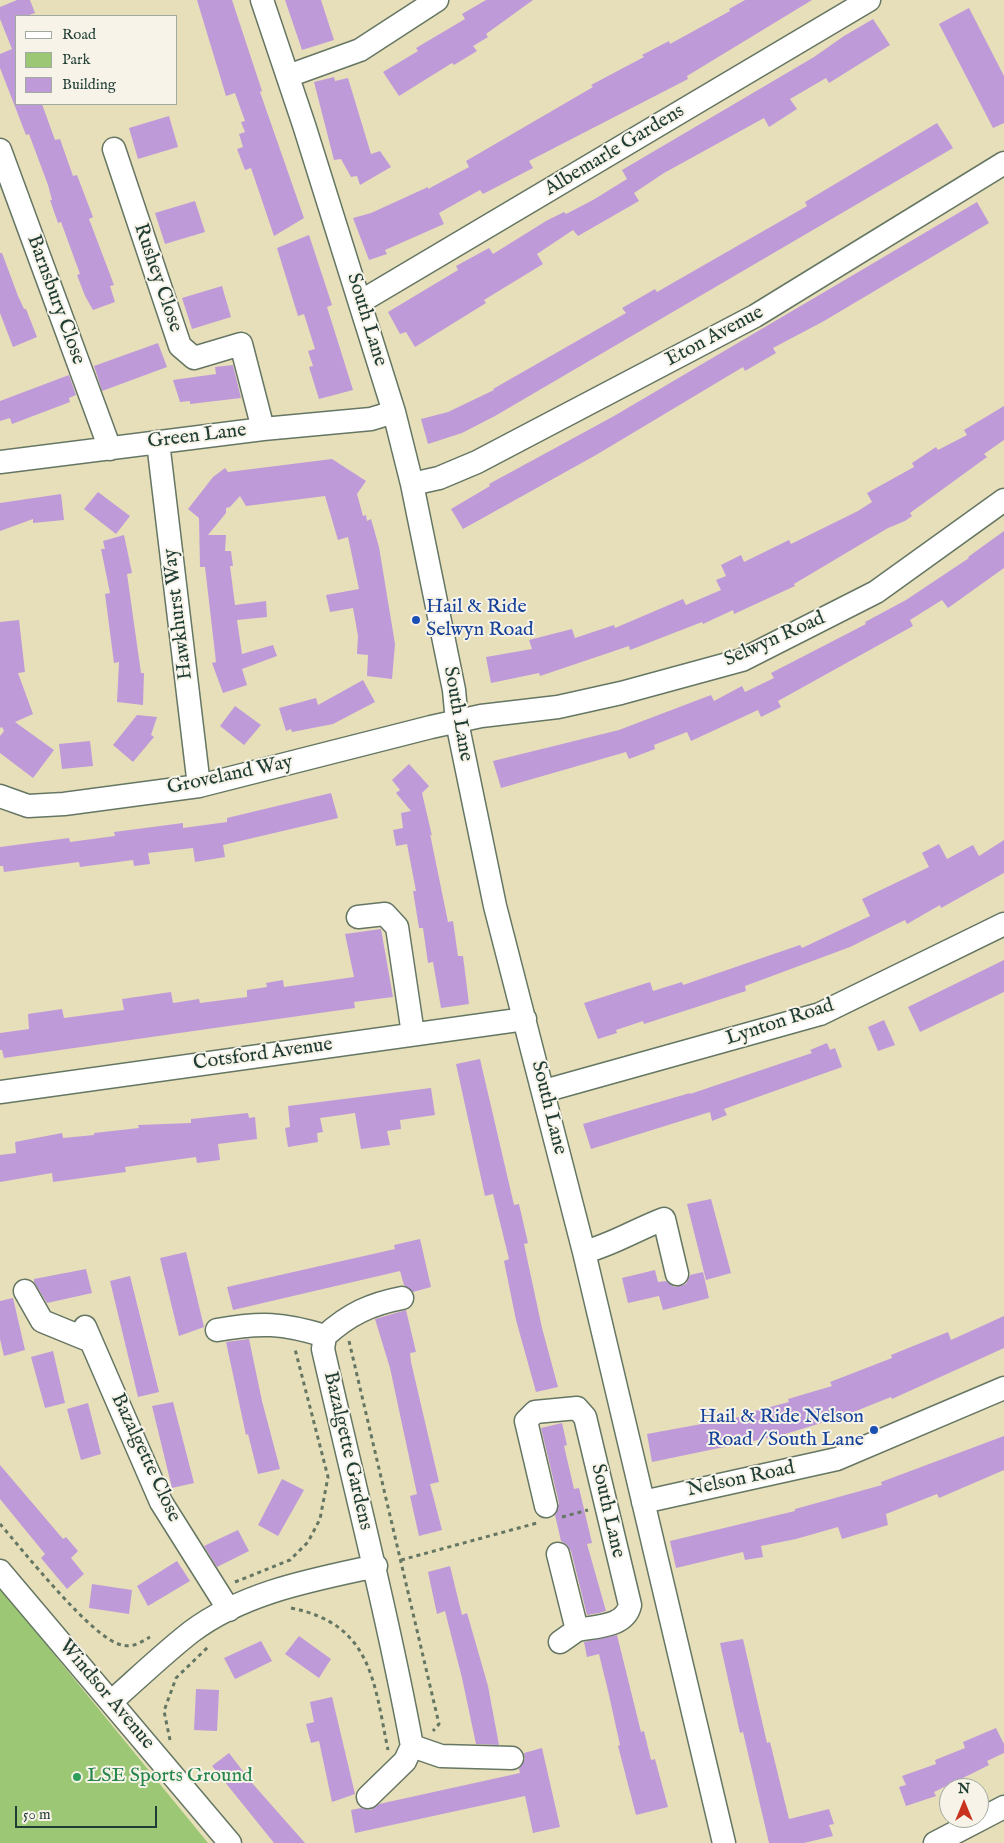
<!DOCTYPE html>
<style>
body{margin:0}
#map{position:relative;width:1004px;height:1843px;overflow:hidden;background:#e7dfba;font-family:"IM FELL English",serif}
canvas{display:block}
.legend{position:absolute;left:15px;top:15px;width:162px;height:90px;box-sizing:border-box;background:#f7f3e8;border:1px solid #a1aaa0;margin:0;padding:6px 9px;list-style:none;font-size:15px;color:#1f3d34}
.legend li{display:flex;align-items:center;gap:10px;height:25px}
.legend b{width:25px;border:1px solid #a1aaa0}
.north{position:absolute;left:939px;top:1778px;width:50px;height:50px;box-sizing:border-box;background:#f7f3e8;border:1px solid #a1aaa0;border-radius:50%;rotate:0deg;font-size:14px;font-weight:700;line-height:20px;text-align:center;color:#1f3d34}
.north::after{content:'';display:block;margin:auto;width:18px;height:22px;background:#c8321e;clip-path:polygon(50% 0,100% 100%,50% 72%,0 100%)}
.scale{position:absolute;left:15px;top:1806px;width:142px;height:22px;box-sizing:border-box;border:2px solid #1f3d34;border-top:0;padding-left:6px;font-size:15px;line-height:18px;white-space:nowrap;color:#1f3d34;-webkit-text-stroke:4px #f7f3e8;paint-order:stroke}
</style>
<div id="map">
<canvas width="1004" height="1843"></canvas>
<ul class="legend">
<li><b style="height:6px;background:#fff"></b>Road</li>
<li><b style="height:14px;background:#9cc774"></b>Park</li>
<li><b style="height:14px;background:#bf9ad9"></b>Building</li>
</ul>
<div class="north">N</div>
<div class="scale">50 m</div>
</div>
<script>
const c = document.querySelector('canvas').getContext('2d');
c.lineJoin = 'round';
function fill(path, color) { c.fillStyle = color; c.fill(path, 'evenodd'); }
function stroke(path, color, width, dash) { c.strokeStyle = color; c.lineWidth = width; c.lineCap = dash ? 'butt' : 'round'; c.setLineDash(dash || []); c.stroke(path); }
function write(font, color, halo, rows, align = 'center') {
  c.font = font + ' "IM FELL English",serif'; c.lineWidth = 4; c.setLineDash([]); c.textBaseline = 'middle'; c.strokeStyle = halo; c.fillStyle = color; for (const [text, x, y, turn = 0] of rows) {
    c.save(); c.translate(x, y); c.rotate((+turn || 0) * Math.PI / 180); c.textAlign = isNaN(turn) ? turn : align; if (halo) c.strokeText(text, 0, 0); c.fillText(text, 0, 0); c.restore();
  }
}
fill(new Path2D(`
 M0,1588L208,1843H0Z`), '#9cc774');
fill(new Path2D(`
 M17,0H30L35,13L26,16H16V104H42L55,140L60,139L73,176L77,175L93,217L89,219L114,285L110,286L115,302L93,310L85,296L77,275L80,274L61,222L58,223L50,200H52L48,185L29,134L26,135L0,68V54L12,49L0,19V7Z
 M197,0H232L262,91L260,92L304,218L274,236L251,168L245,170L237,149L243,147L239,134L245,132L241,122L245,121L235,93L226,96Z
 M285,0H321L334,40L302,50Z
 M486,0H533L486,34L488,37L473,46L477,51L454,65L452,63L399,96L383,72L418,51L416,48L465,19L462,14Z
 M745,0H812L687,76L688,79L529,161L533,168L483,194L480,190L439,213L444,224L385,250L387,254L369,260L353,218L371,213L428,187V189L469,167L466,161L593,87L591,85L644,57L642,55L669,41L670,44L730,11L729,9Z
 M969,8L1004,76V123L993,128L939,24Z
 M873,19L890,45L829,83L826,78L790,99L797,109L769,127L764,118L664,173L634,193L639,201L578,236L573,230L537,254L543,264L484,300L486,303L415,347L406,332L400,334L388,312L458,270L456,266L489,248L493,254L546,221L564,212L566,214L593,200L627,179L622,170L814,57L844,36Z
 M334,77L335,81L348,78L371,154L380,151L391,167L360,185L357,176L351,177L341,159L334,160L314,82Z
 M169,116L178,147L138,159L129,128Z
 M937,123L953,148L495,416L462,433L428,444L421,419L448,412L494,390L493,389L626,313L622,308L655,289L657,292L807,206L805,202Z
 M195,201L205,232L165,244L155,213Z
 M977,202L989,223L824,321L773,348L776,353L745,371L743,367L596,455L463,529L451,509L490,486L489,484L614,416Z
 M309,235L332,305L327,307L353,390L319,399L309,367L313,366L308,351L315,349L304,314L298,316L277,248Z
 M0,253H2L18,296L24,309H26L37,337L13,347L0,313Z
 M222,286L231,317L192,329L182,298Z
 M158,343L167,367L102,391L94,366Z
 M233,365L241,398L190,404V401L180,402L173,380L216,374L215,367Z
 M69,375L76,395L69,398L70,402L12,424L10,418L0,421V401Z
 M1004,406V440L984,454L987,457L910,513L912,516L905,521L888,528L794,584L795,586L734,614L733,610L703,624L702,622L630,650L629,646L540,676L539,673L491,683L486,657L532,649L529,640L572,629L575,638L614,625L615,628L683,599L686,605L721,590L716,580L726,576L721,565L741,555L744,562L789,540L791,544L858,511L872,502L867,493L914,467L912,463L936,447L938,450L967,435L964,430Z
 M332,459L366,481L357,494L363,516L366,515L367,521L371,519L379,547L395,644L392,679L367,676L368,655L357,654L358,636L353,608L330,612L326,595L359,589L348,537L338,540L325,496L246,506L240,496L230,507L226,508V513L208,535H226L225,551H231L233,566H230L235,605L266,601L267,617L237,620L242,654L273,645L277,656L242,669L247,685L223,693L212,663L216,662L205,567H200L199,518L188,509L213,477L225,468L228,472Z
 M98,492L130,516L116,534L84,509Z
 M61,494L64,520L33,523V519L0,531V503Z
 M1004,531V568L948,608L942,600L910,620L913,626L778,701L781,707L761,717L758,710L691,741L687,732L654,745L655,749L629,759L626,752L501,788L493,761L619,730L711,695L714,701L742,686L745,692L774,678L771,673L866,624L865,622L906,600L969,558L968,557Z
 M124,535L132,573L127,574L141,673H144L143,705L117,702L119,662L114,663L105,594L110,593L101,549H105L103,541Z
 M19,620L25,672L18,673L33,714L15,722L54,750L33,778L0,753V736L4,731L2,727L0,728V622Z
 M363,680L375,702L333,724L292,732L291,729L286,731L279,708L316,698L318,705Z
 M235,706L261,725L244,745L220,726Z
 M137,715L157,717L151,735L154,737L133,762L113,745Z
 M90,741L93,766L62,769L59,744Z
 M409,764L429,786L422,793L432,836L430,834L448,922L453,921L458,956H463L469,1004L441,1008L433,962L428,963L423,928H419L413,891H416L407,844L396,846L393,830L403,828L401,813L411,811L396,793L400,790L392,780Z
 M331,793L338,818L223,845L225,857L195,862L193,848L148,853L150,864L134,866L133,860L80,867L79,862L4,872L3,866H0V847L69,838L70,842L115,836L114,832L183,823V828L227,822V818Z
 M1004,840V873L941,908L940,905L907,924L905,920L850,947L745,986L746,991L644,1024L643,1021L616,1030L617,1033L598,1039L584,1003L650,982L653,991L682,982L683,985L800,945L802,948L870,916L862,899L929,867L922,853L939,844L947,859L973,845L979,856Z
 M381,929L393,997L354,1002L355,1008L4,1058L2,1050H0V1033L29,1029L28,1014L62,1009L64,1018L124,1010L122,999L171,992L173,1003L199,999L200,1003L247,997V990L267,987L266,983L283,980L284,987L354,977L345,934Z
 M1004,960V992L920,1032L908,1007Z
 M884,1020L895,1045L878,1051L868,1027Z
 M827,1043L830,1050L835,1048L842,1067L724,1109L727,1115L712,1121L710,1112L591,1149L583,1124L690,1093V1094L812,1053L810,1050Z
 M480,1059L514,1205L519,1204L528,1243L524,1244L542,1328L558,1387L536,1392L516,1320L504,1261L509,1259L493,1194L485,1196L456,1064Z
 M431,1088L435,1115L400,1120L401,1129L387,1131L390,1145L361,1149L355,1113L320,1118L323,1132L317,1133L318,1142L288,1147L285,1128L290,1127L288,1106Z
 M248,1113L249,1118L255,1117L257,1139L218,1144L220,1160L197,1163L196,1157L167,1161L125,1167L126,1172L53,1182L52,1173L0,1182V1155L16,1153L15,1142L62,1133L63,1138L94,1135V1133L139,1128L138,1125L191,1123V1119Z
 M711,1199L731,1273L706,1280L687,1204Z
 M420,1239L431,1287L413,1292L404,1285L400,1271L233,1310L227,1287L395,1249L394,1245Z
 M186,1252L204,1327L179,1336L160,1258Z
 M86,1269L92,1293L47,1303L34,1282V1279Z
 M655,1270L658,1282L666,1281L674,1287L686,1284L690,1275L703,1272L709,1298L663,1310L659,1296L628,1303L622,1278Z
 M130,1276L159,1392L138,1397L110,1281Z
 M13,1298L25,1350L4,1356L0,1339V1301Z
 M406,1310L416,1352L410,1353L411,1362L439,1482L430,1484L442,1530L419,1536L410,1496L417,1494L390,1368L375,1319Z
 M1004,1316V1348L892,1399L891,1397L841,1417L782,1435L652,1462L647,1434L756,1414L755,1411L789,1402L788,1399L832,1386L830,1382L892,1358L891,1355L948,1332L951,1340Z
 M249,1339L262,1401L280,1469L258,1474L248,1434L246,1435L226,1342Z
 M53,1351L65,1403L45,1408L31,1357Z
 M173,1402L194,1483L172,1488L152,1406Z
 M88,1403L101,1454L81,1460L67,1409Z
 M562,1423L567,1445L564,1446L574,1489L579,1488L592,1543L587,1544L606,1611L599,1613L587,1615L571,1551L567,1545L561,1541L555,1515L559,1503L541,1428Z
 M1004,1436V1470L939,1498L937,1494L886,1514L888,1525L842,1539L838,1527L796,1539L761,1546L763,1557L745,1560L743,1552L676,1568L670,1541L795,1511V1509L882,1485L881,1482Z
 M0,1465L63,1539L66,1537L78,1551L71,1558L84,1574L67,1589L41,1558L45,1554L0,1499Z
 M282,1479L304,1490L278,1536L258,1525Z
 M238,1530L249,1551L217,1567L204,1546Z
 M177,1561L190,1581L148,1606L137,1586Z
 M450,1566L462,1615L467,1613L488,1686L499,1745L476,1744L462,1678L445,1611L437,1614L428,1572Z
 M92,1584L132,1590L129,1614L89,1608Z
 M617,1635L641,1732L644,1731L651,1760L655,1759L668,1807L636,1815L618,1746L620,1745L609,1695L599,1654L587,1657L584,1642Z
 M299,1636L331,1659L319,1678L285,1654Z
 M743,1639L767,1743L770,1742L789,1819L829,1809L834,1824L829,1825L833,1836L804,1843H769L743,1732L740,1733L720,1643Z
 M261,1641L272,1661L235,1679L224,1658Z
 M196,1689L219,1690L217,1731L194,1730Z
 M332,1697L355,1794L332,1802L319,1741L311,1743L306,1724L314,1722L310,1702Z
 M996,1728L1004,1744V1753L987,1761L989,1765L971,1774L934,1792L936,1796L906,1806L899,1787L906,1785L902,1776L936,1764L935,1760L965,1748L963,1742Z
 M542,1748L560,1827L533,1833L525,1796L355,1833L351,1810L361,1808L371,1810L379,1804L520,1773L519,1769L525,1759L524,1753Z
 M229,1753L252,1783L305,1843H274L212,1766Z`), '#bf9ad9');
const minor = new Path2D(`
 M262,0L304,125L394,412L412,484L454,690L457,722L495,906L584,1252L724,1843
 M288,76L360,50L437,0
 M114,149L180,346L194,358L241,344L263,429
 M0,150L110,449
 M360,302L869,0
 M158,442L199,786
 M0,462L263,429L371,419L394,412
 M412,484L439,478L477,462L755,316L1004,163
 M0,796L28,806L64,804L199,786L431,727L481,716L558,707L621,693L742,660L876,592L1004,500
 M358,917L385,914L397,927L413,1034
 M544,1091L820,1014L1004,924
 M0,1092L525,1019
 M584,1252C612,1245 637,1229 664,1219L677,1274
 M25,1291L42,1321L91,1341
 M85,1327L161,1502L229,1610
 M217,1330C261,1322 283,1323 325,1336
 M325,1336L323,1349C353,1481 387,1612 412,1746
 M325,1336C349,1314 371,1304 402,1298
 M643,1502L837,1459L1004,1388
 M546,1506L526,1421L535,1412L577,1408L585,1417L630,1605C625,1627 597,1626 577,1630L558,1554
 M0,1571L230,1843
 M560,1642L577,1630
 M111,1702C137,1679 163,1654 191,1632C244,1592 312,1580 376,1566
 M412,1746L441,1756L512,1758
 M368,1797L405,1761L412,1746
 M935,1843L1004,1807`);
stroke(minor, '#657663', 25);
stroke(new Path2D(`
 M349,1341L439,1724L433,1731
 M562,1517L588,1510
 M0,1524C22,1549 93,1640 122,1645C133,1648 141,1642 150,1637
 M401,1560L537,1523
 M235,1582L290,1560L308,1542L320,1519L328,1477L295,1349
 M291,1608C372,1624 374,1682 388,1750
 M170,1740L164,1711L176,1678L208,1647`), '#657663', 3, [4, 4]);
stroke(minor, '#fff', 22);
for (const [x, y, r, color] of [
 [416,620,5,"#1a4fb4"],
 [874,1430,5,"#1a4fb4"],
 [77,1777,5,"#2e9e5b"]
]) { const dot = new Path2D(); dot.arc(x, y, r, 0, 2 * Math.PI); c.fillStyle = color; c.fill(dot); stroke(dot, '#f7f3e8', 2); }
write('20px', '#1f3d34', '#f7f3e8', [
 ["Albemarle Gardens",615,151,-31],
 ["Rushey Close",157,278,71],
 ["Barnsbury Close",55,300,70],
 ["South Lane",366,320,73],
 ["Eton Avenue",715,337,-28],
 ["Green Lane",197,437,-7],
 ["Hawkhurst Way",179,614,-97],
 ["Selwyn Road",775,640,-24],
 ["South Lane",457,714,80],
 ["Groveland Way",230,776,-12],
 ["Lynton Road",780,1023,-18],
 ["Cotsford Avenue",263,1055,-8],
 ["South Lane",548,1108,76],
 ["Bazalgette Gardens",347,1451,77],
 ["Bazalgette Close",145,1458,65],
 ["Nelson Road",741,1480,-12],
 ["South Lane",607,1511,77],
 ["Windsor Avenue",106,1695,50]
]);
write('20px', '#164399', '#f7f3e8', [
 ["Hail & Ride",426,608],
 ["Selwyn Road",426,631],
 ["Hail & Ride Nelson",864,1418,"right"],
 ["Road / South Lane",864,1441,"right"]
], 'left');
write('20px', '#27864d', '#f7f3e8', [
 ["LSE Sports Ground",87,1777]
], 'left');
</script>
